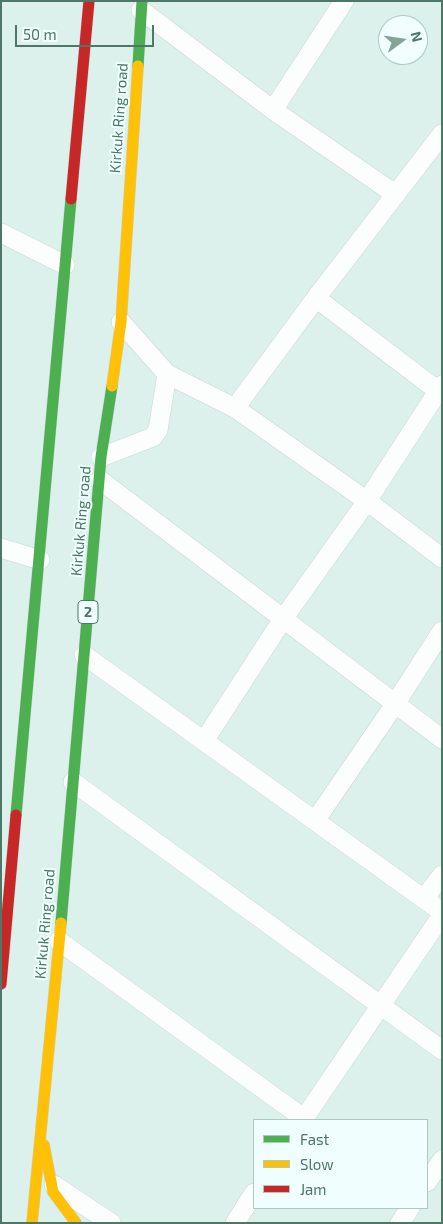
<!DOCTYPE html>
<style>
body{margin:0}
#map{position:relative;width:443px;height:1224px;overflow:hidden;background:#eef8f6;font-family:"Exo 2",sans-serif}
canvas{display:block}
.frame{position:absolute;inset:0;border:2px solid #4d7766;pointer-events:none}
.legend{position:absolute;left:253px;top:1119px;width:175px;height:90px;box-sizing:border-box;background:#f0fffd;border:1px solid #afc9c1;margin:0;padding:6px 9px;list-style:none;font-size:15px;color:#4d7766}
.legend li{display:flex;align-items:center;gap:10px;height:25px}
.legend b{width:25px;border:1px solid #afc9c1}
.north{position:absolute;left:378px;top:15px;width:50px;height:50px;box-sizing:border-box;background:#f0fffd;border:1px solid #afc9c1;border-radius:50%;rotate:76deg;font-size:14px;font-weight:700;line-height:20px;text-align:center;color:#4d7766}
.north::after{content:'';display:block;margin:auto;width:18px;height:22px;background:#85a498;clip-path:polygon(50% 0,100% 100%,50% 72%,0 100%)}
.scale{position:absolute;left:15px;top:25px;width:139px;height:22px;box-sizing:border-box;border:2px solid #4d7766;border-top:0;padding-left:6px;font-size:15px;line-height:18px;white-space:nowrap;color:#4d7766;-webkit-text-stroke:4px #f0fffd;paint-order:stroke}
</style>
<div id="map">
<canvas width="443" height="1224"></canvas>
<div class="frame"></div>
<ul class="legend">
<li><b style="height:6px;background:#4caf50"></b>Fast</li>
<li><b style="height:6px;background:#ffc107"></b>Slow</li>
<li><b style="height:6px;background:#c62828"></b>Jam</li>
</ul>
<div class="north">N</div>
<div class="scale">50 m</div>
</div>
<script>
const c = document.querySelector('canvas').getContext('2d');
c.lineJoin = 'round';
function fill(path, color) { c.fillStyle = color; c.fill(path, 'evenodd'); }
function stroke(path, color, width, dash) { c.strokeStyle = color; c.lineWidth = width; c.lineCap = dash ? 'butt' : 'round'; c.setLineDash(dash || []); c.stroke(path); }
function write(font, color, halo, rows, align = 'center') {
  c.font = font + ' "Exo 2",sans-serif'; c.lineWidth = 4; c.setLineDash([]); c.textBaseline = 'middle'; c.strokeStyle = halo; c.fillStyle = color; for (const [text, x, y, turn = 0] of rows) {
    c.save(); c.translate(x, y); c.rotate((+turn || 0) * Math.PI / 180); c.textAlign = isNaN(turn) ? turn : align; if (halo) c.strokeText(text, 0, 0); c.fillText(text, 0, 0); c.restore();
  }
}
fill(new Path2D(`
 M1,1H442V1223H1ZM388,25H418V55H388ZM254,1120H427V1208H254Z`), '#dcf1ec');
const street = new Path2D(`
 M141,10L273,110L395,194
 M273,110L344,1
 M1,233L65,265
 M316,298L442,394
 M121,322L167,374L235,408L367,501L442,558
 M235,408L316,298L442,134
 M101,457L153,437L158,430L167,374
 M100,480L442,739
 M1,548L40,560
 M84,655L442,912
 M204,741L283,619L367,501L442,385
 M73,782L442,1050
 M315,821L395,704L442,631
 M424,899L442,875
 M59,941L306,1120
 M303,1120L442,915
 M427,1182L442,1160
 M54,1185L111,1223
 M235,1223L254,1193
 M400,1223L410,1208`);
const fast = new Path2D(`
 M138,66L142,1
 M16,815L71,199
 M61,923L101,457L112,386`);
const slow = new Path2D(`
 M112,386L121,322L138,66
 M44,1145L53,1192L76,1223
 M32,1223L61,923`);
const jam = new Path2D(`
 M71,199L89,1
 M1,984L16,815`);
stroke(street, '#cbd6d2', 20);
stroke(fast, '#c8d5d1', 12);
stroke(slow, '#c8d5d1', 12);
stroke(jam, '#c8d5d1', 12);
stroke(street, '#fcfefe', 19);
stroke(fast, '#4caf50', 11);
stroke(slow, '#ffc107', 11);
stroke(jam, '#c62828', 11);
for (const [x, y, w] of [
 [88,612,20]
]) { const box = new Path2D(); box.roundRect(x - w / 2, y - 11.5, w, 23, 4); c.fillStyle = '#f0fffd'; c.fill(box); stroke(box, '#4d7766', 1); }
write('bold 14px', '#4d7766', null, [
 ["2",88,612]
]);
write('15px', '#4d7766', '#f0fffd', [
 ["Kirkuk Ring road",119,118,-86],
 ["Kirkuk Ring road",81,521,-85],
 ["Kirkuk Ring road",45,924,-85]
]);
</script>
